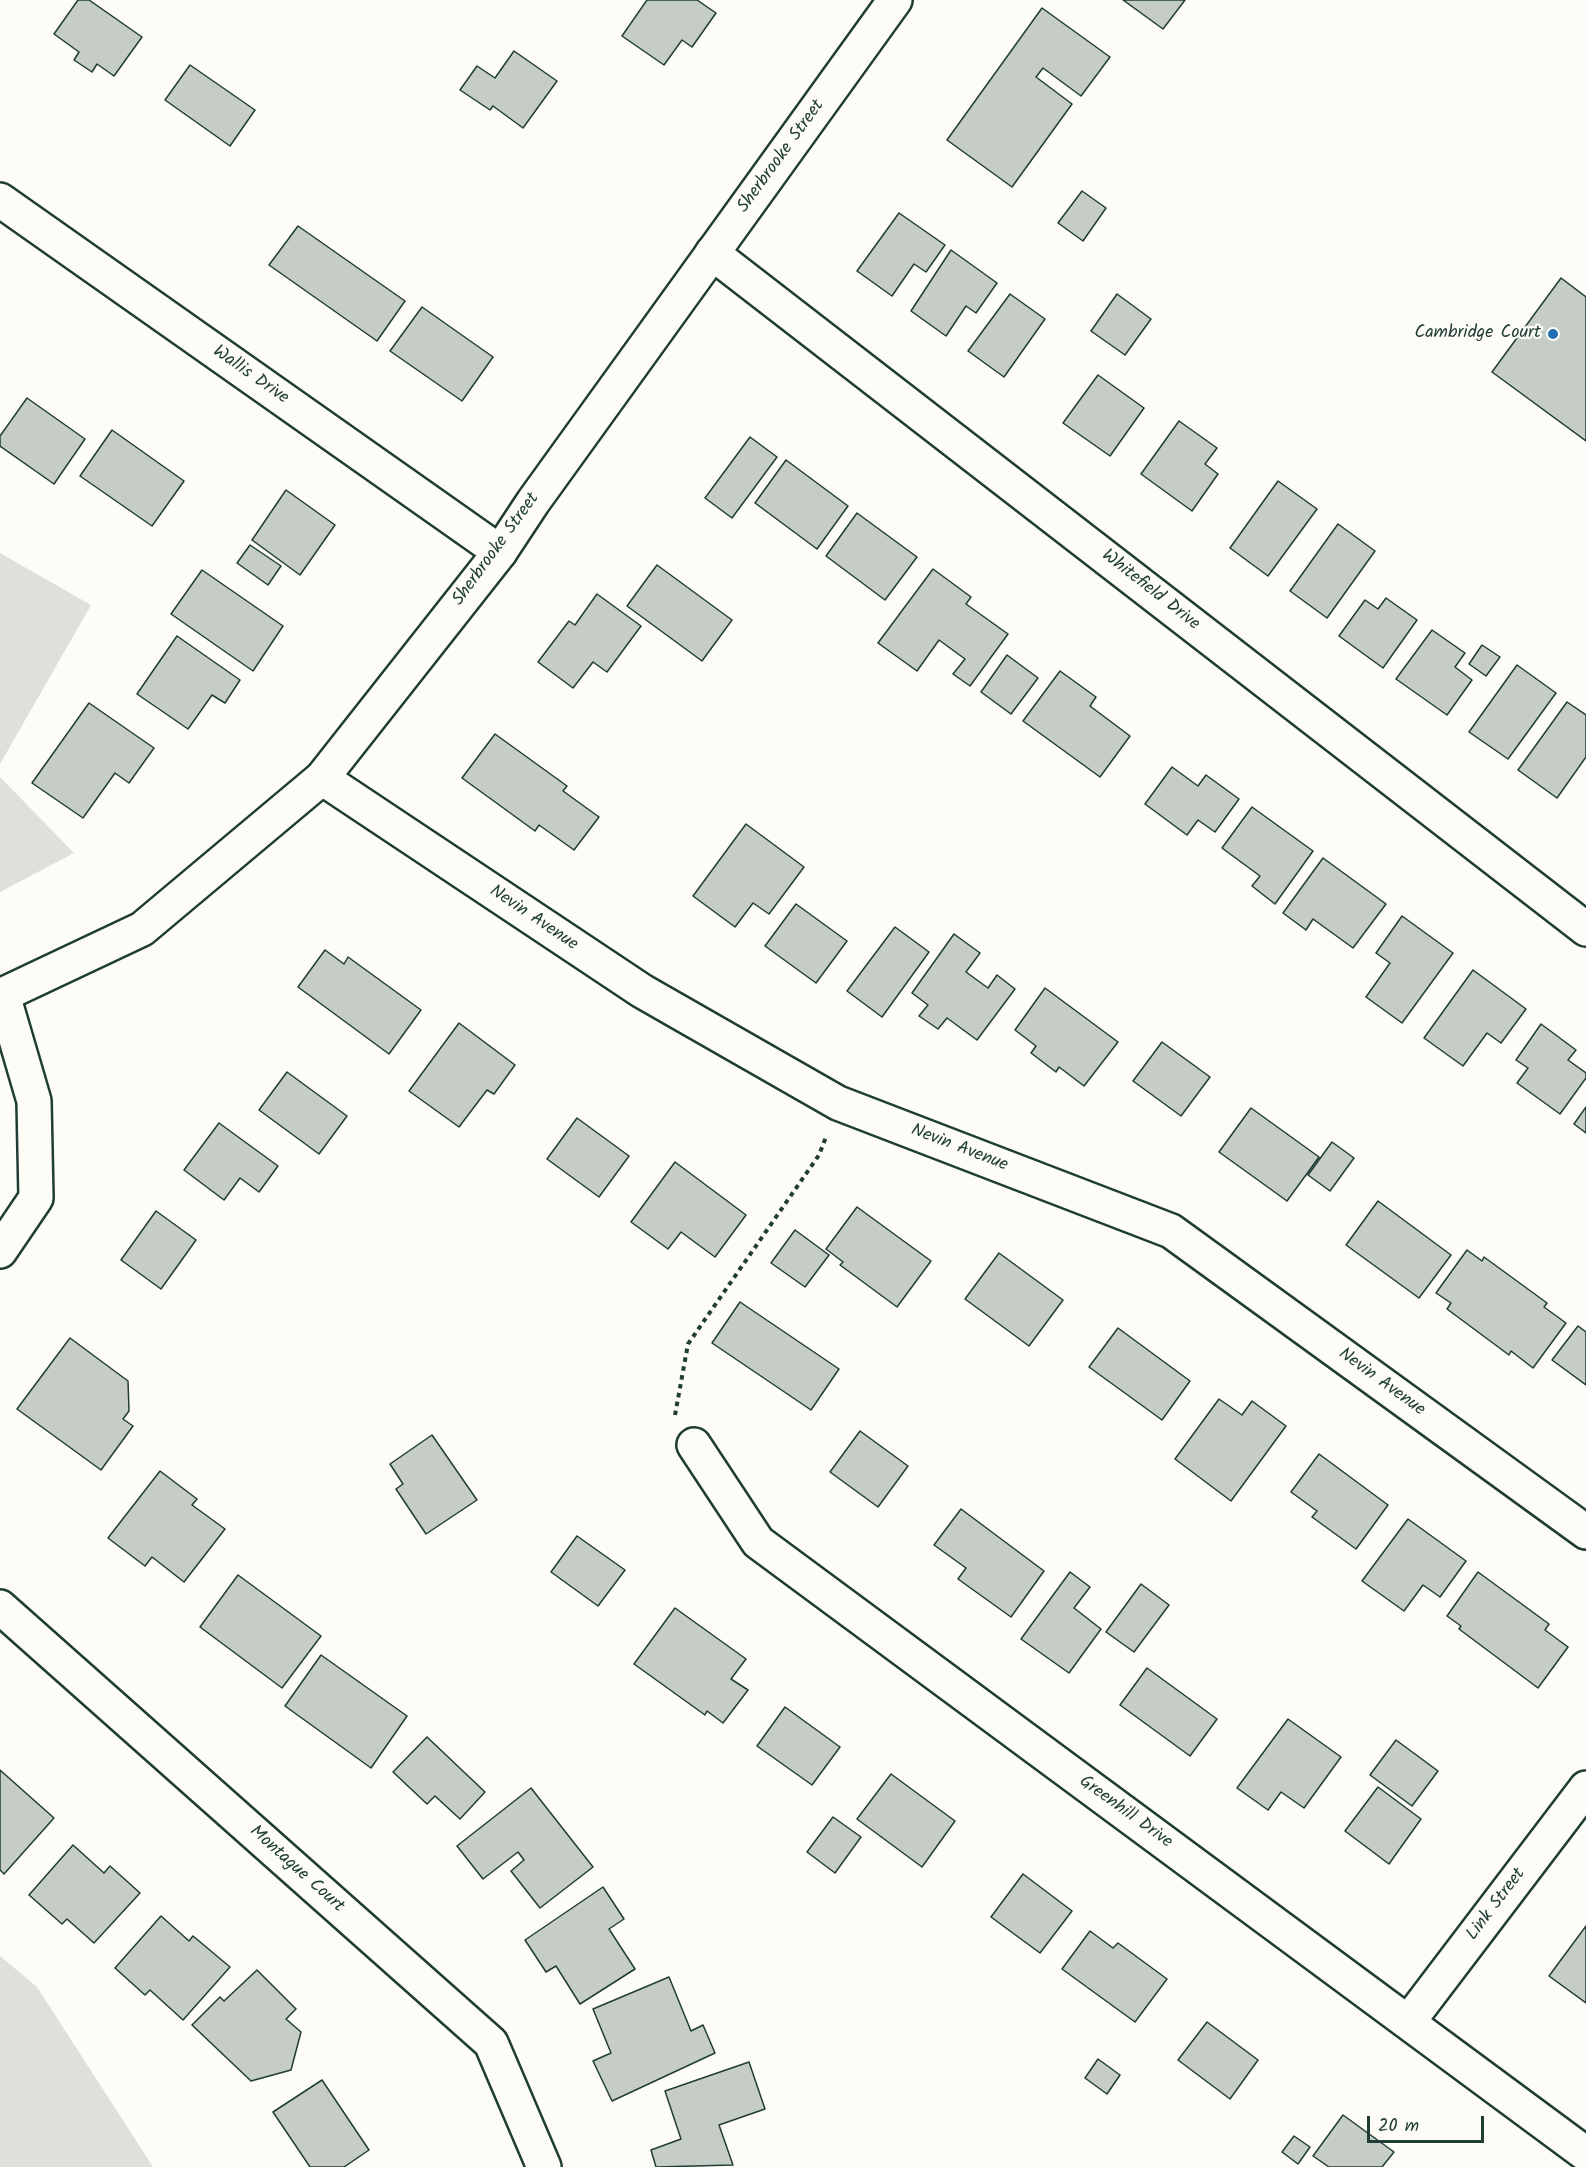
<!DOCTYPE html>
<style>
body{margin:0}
#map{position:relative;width:1586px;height:2167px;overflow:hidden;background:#fdfcf7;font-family:Kalam,sans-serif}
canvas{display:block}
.scale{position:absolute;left:1367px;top:2116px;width:117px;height:27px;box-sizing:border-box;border:3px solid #1f3d34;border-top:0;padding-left:8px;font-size:18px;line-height:21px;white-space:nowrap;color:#1f3d34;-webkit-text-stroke:4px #fdfcf7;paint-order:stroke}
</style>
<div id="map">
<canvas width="1586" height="2167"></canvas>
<div class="scale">20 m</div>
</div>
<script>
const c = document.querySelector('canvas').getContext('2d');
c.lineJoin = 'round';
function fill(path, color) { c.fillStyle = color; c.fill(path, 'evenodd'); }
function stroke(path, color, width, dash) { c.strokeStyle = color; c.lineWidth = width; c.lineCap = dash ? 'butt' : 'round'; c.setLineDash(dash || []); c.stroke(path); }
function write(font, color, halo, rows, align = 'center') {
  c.font = font + ' Kalam,sans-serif'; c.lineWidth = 4.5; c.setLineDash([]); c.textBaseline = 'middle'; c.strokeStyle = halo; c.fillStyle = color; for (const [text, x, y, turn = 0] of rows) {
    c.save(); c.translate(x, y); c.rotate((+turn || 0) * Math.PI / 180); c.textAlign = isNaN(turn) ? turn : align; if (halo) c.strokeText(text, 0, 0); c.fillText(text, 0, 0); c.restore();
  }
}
fill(new Path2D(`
 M0,553L91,605L0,764Z
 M0,777L74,853L0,892Z
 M0,1956L37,1987L153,2167H0Z`), '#dde0db');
const building = new Path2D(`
 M78,0H89L142,37L114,76L97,64L92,72L74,60L79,52L54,34Z
 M647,0H697L716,13L692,47L682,40L664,65L622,36Z
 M1123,0H1185L1163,29Z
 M1042,8L1110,57L1081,96L1043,68L1036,77L1072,104L1012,187L947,140Z
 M514,51L557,81L523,128L493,106L490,110L460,90L477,66L495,78Z
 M190,65L255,110L230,146L165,100Z
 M1082,191L1106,208L1083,241L1058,223Z
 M899,213L945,245L926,272L914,264L892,296L857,271Z
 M298,226L405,301L377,341L269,265Z
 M951,250L997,283L976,313L966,306L946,336L911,311Z
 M1561,278L1586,297V441L1492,372Z
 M1010,294L1045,319L1004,377L968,351Z
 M1117,294L1151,319L1125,355L1091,331Z
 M422,307L493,357L462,401L390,351Z
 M1098,375L1144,408L1110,456L1063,423Z
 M27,398L85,439L54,484L0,446V436Z
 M1179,421L1217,448L1205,464L1218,474L1192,511L1141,474Z
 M112,430L184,481L152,526L80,476Z
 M750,437L777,457L732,518L705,498Z
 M786,460L848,506L817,549L755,503Z
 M1278,481L1317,509L1268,576L1230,548Z
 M286,490L335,525L300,575L252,540Z
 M857,513L917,557L885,600L826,556Z
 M1338,524L1375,551L1327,618L1290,591Z
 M250,545L281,566L268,585L237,563Z
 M657,565L732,620L702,661L627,606Z
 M933,569L971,597L966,604L1008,634L970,686L953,674L965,659L939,640L917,671L878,643Z
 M202,570L283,626L253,671L171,614Z
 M597,594L641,626L607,672L593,662L573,688L538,662L569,621L575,625Z
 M1386,598L1417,620L1383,668L1339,636L1365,600L1378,609Z
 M1432,630L1465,653L1455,667L1472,680L1447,715L1396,679Z
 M177,636L240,680L225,703L212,695L188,729L137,694Z
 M1482,645L1500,657L1486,676L1469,664Z
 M1007,655L1038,678L1011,714L981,692Z
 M1517,665L1556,693L1508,759L1469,732Z
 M1060,671L1096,697L1090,706L1130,736L1100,777L1023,721Z
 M1567,702L1586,715V757L1557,798L1518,770Z
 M89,703L154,748L129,783L115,773L83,818L32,783Z
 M495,734L567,786L563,791L599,817L574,850L539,825L535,831L462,778Z
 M1172,767L1198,786L1206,775L1239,799L1215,832L1198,820L1187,835L1145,804Z
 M1252,807L1313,851L1275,904L1252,886L1260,876L1222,848Z
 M746,824L804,867L769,914L753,903L735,927L693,896Z
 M1323,858L1386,904L1353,948L1313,919L1306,930L1283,913Z
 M796,904L847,941L816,983L765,946Z
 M1402,916L1453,953L1402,1023L1366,997L1390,963L1376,953Z
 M895,927L929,952L882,1017L847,991Z
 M954,934L980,953L966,972L988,988L997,975L1015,989L977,1040L947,1018L938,1029L919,1016L928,1005L912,993Z
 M325,950L344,964L348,957L421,1010L389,1054L298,987Z
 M1473,970L1526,1009L1501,1043L1487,1033L1463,1066L1424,1038Z
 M1045,988L1118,1042L1084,1086L1059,1067L1056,1072L1031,1053L1036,1046L1015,1030Z
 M459,1023L515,1065L494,1094L487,1090L459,1127L409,1091Z
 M1541,1024L1576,1050L1568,1060L1586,1073V1078L1560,1114L1517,1083L1528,1068L1516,1060Z
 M1162,1042L1210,1077L1181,1116L1133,1081Z
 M287,1072L347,1116L319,1154L259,1110Z
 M1586,1107V1133L1574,1124Z
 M1251,1108L1319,1157L1287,1201L1219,1152Z
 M577,1118L629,1156L599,1197L547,1159Z
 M219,1123L278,1166L259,1192L240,1178L224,1200L184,1170Z
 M1332,1142L1354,1158L1330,1191L1308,1175Z
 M675,1162L746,1215L715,1257L681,1232L668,1249L631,1222Z
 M1378,1201L1451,1255L1419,1298L1346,1245Z
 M857,1207L931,1261L897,1307L840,1265L843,1262L826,1249Z
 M156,1211L196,1240L161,1289L121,1260Z
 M795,1230L829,1255L805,1287L771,1263Z
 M1467,1250L1482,1261L1484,1257L1547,1303L1544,1307L1566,1323L1533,1368L1511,1351L1509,1355L1447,1309L1451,1303L1436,1293Z
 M999,1253L1063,1300L1029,1346L965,1299Z
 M740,1302L839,1369L811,1410L712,1343Z
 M1578,1326L1586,1332V1385L1552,1360Z
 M1118,1328L1190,1381L1162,1420L1089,1367Z
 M70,1338L128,1381L129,1411L123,1419L133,1426L101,1470L17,1409Z
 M1219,1399L1242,1415L1252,1401L1286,1426L1231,1501L1175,1459Z
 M860,1431L908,1466L878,1507L830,1472Z
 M432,1435L477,1500L426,1534L396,1489L403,1484L390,1464Z
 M1319,1454L1388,1505L1356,1549L1312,1517L1317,1511L1291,1492Z
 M160,1471L197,1499L192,1505L225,1529L184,1582L152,1557L145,1566L108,1538Z
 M961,1509L1044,1571L1011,1617L958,1579L966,1568L934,1545Z
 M1408,1519L1466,1561L1440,1597L1423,1585L1404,1611L1362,1581Z
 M577,1536L625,1570L598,1606L551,1572Z
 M1070,1572L1090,1587L1074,1608L1101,1629L1069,1673L1021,1639Z
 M1478,1572L1549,1624L1545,1630L1568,1647L1538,1688L1459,1629L1461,1626L1447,1616Z
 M238,1575L321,1636L282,1688L200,1627Z
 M1141,1584L1169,1605L1134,1652L1106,1632Z
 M675,1608L746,1659L731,1679L748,1690L723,1723L707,1711L705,1715L634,1664Z
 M321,1655L407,1716L371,1768L285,1706Z
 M1147,1668L1217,1719L1190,1756L1120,1705Z
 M785,1707L840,1747L812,1785L757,1746Z
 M1288,1719L1341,1757L1304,1808L1281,1792L1268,1810L1237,1788Z
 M427,1737L485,1792L460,1819L435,1796L427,1804L393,1772Z
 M1396,1740L1438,1771L1412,1806L1370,1775Z
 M0,1770L54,1818L4,1874L0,1870Z
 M891,1774L955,1821L922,1867L857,1819Z
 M1378,1787L1421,1819L1389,1864L1345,1831Z
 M531,1788L593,1867L540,1908L511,1871L524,1860L518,1852L483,1879L457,1846Z
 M833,1817L861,1837L835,1873L807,1852Z
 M73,1845L104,1873L110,1866L140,1893L94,1943L67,1919L62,1924L29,1895Z
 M1023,1874L1072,1911L1040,1953L991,1917Z
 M603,1887L624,1919L609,1929L635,1969L580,2004L556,1966L546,1972L525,1940Z
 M161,1916L189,1941L193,1936L230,1967L183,2020L150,1990L145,1995L115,1968Z
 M1586,1926V2003L1549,1976Z
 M1090,1931L1113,1948L1118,1943L1167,1979L1135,2022L1062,1969Z
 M257,1970L296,2009L286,2019L301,2032L291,2070L251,2081L192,2025L220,1997L224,2001Z
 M669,1977L691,2031L703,2025L715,2053L612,2101L593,2061L611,2053L593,2009Z
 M1207,2022L1258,2060L1230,2099L1178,2060Z
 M1098,2059L1120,2075L1107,2094L1085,2078Z
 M749,2062L765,2109L719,2125L733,2165L656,2167L651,2150L681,2139L665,2091Z
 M322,2080L369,2150L344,2167H310L273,2112Z
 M1343,2115L1394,2152L1382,2167H1329L1313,2156Z
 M1294,2136L1310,2147L1298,2164L1282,2152Z`);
fill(building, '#c6cdc7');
stroke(building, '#1f3d34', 1.5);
const minor = new Path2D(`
 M0,200L500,552
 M712,253L1586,929
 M322,778L642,991L838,1103L1171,1231L1586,1532
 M0,1251L36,1198L34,1101L3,995
 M694,1445L758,1542L1586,2154
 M0,1607L491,2043L544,2167
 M1409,2021L1586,1788`);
const major = new Path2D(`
 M0,996L142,929L322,778L500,552L533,502L895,0`);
stroke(minor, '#1f3d34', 38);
stroke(major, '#1f3d34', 38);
stroke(new Path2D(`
 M675,1415L688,1344L819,1155L826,1137`), '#1f3d34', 4, [4.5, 4.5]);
stroke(minor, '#fdfcf7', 33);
stroke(major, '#fdfcf7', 33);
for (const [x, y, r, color] of [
 [1553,334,6,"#1f6fb2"]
]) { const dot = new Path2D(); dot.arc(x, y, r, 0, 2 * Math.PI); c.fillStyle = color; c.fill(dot); stroke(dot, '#fdfcf7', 2); }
write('18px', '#1f3d34', '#fdfcf7', [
 ["Sherbrooke Street",782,157,-54],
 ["Wallis Drive",250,376,35],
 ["Sherbrooke Street",497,550,-54],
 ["Whitefield Drive",1150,591,38],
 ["Nevin Avenue",533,919,34],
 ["Nevin Avenue",959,1149,21],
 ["Nevin Avenue",1381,1383,36],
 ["Greenhill Drive",1125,1813,36],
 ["Montague Court",296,1870,42],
 ["Link Street",1497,1905,-53]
]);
write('18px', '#1f3d34', '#fdfcf7', [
 ["Cambridge Court",1541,334]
], 'right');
</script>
